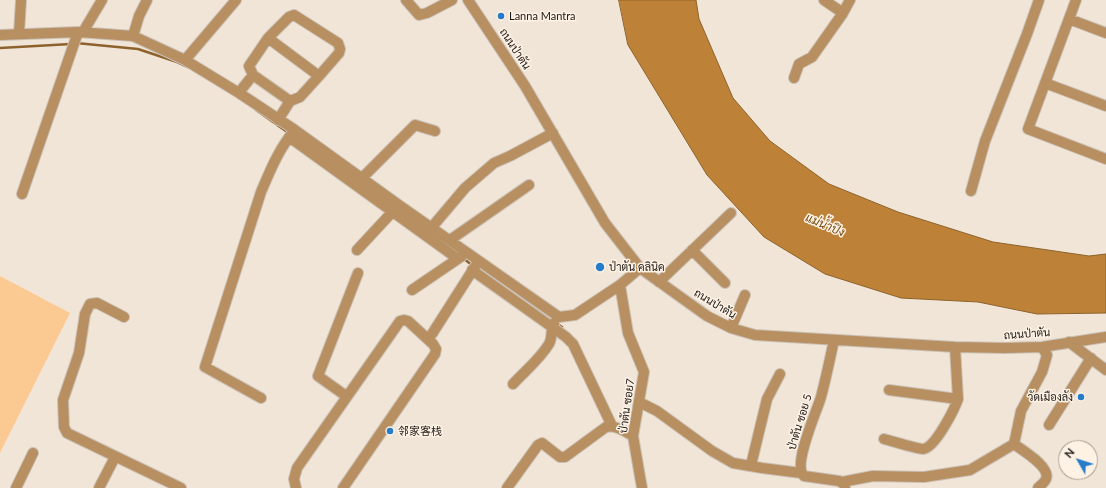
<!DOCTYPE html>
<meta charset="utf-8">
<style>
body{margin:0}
#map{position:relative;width:1106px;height:488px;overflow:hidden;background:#f1e5d8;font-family:Lato,sans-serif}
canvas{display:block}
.north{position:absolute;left:1058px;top:440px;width:40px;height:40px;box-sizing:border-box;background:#fef2e5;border:1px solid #a49b91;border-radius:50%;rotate:309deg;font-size:11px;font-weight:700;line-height:16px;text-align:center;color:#1d1914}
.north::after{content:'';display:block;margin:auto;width:14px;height:18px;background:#247cca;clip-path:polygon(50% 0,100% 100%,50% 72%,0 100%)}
</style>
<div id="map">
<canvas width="1106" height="488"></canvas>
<div class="north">N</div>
</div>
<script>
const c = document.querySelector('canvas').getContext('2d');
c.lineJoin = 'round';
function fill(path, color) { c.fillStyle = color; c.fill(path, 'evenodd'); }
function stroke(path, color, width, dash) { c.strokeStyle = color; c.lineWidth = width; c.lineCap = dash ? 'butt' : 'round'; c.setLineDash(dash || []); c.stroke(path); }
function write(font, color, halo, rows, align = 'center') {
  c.font = font + ' Lato,"Noto Sans SC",Sarabun,sans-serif'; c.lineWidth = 3; c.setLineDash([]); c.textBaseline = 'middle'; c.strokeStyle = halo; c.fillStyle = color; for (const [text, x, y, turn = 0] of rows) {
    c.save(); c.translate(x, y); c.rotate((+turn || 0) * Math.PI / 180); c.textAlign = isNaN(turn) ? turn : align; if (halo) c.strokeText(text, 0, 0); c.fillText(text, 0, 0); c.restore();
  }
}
fill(new Path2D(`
 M0,276L70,313L0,453Z`), '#fbca92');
const water = new Path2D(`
 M619,0H696L699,19L733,98L770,141L829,184L898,212L993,242L1089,256L1106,254V313L1037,314L978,302L901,298L825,274L764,237L707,175L628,45Z`);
fill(water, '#bd8237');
stroke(water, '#8d622c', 1);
stroke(new Path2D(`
 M76,43L138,49L177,62L188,67
 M0,48L71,44
 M256,110L290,134
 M463,258L473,266
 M541,313L552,321
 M556,323L562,327`), '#8d622c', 2.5);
const minor = new Path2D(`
 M406,0L419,15L427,13L452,0
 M468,0L525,86L605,223L640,268L707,316L731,328L755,335L955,347L1005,348L1042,347L1106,337
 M824,0L843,13
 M1076,0L1028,129L1106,159
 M1069,19L1106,33
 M83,32L102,0
 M19,34L21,0
 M0,35L78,32L133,36L185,60L239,93L295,130L399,205L559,317L575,315L620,285
 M133,36L139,16L147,0
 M268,38L289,17L294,15L338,43L340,49L339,53L319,76
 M185,60L236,0
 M253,75L290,101
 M794,78L799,64L812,57L843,13L850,0
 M1045,83L1106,106
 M241,90L253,75L249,66L268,38L319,76L300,97L290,101L278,120
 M289,137L458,259
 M357,183L415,125L435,131
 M971,191L985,141L1027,34L1039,0
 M22,194L78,32
 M427,231L432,227L465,188L494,163L510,156L553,133
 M450,240L529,185
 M357,250L396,208
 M692,250L725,283
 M640,268L620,285L628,333L644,372L633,436L642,488
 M472,270L566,337L573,344L612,426
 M659,282L731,213
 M412,290L462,256
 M124,317L97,303L90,304L85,314L79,353L63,400L64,427L67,433L181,488
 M731,328L745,295
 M432,334L476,265
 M834,340C830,359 826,378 821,397C817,411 792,465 804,476L839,481L844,484L845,488
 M1069,342L1106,370
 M513,384C525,371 540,359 549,344C553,337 550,330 554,323
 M889,390L958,399L955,347
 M346,396L318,376L358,273
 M261,398L205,367L261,192C270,171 279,148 295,130
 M639,402L657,411L712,451L733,463L762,468L801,473
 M1049,425L1091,358
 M884,439C892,441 917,449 923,449C935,448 954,410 958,399
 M751,465L767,399L780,374
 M842,482L873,476L924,477L970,470L1014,444
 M16,488L33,453
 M99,488L115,457
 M296,488L294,479L297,468L400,321L404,320L408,321L433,344L436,349L435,354L343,488
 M507,488L538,445L542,443L560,457H565L606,427C616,425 624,431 633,436
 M1038,488C1041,485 1045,482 1046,479C1051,467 1022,450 1014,444L1021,411L1042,372L1047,355L1042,347`);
stroke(minor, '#cbc0b5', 12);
stroke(minor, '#b78f60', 10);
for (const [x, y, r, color] of [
 [501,16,4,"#247cca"],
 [600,267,5,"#247cca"],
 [1081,397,4,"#247cca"],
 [390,431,4,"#247cca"]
]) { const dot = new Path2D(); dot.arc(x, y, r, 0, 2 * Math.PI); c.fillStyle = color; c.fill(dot); stroke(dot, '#fef2e5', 1.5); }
write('11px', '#1d1914', '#fef2e5', [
 ["Lanna Mantra",509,16],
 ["ป่าตัน คลินิค",609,267],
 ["วัดเมืองลัง",1073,397,"right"],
 ["邻家客栈",398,431]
], 'left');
write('11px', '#1d1914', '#fef2e5', [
 ["ถนนป่าตัน",515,49,57],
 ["ถนนป่าตัน",715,304,31],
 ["ถนนป่าตัน",1027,334,-4],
 ["ป่าตัน ซอย7",627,406,-82],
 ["ป่าตัน ซอย 5",800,422,-73]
]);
write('italic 12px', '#744c14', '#fef2e5', [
 ["แม่น้ำปิง",825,225,23]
]);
</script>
